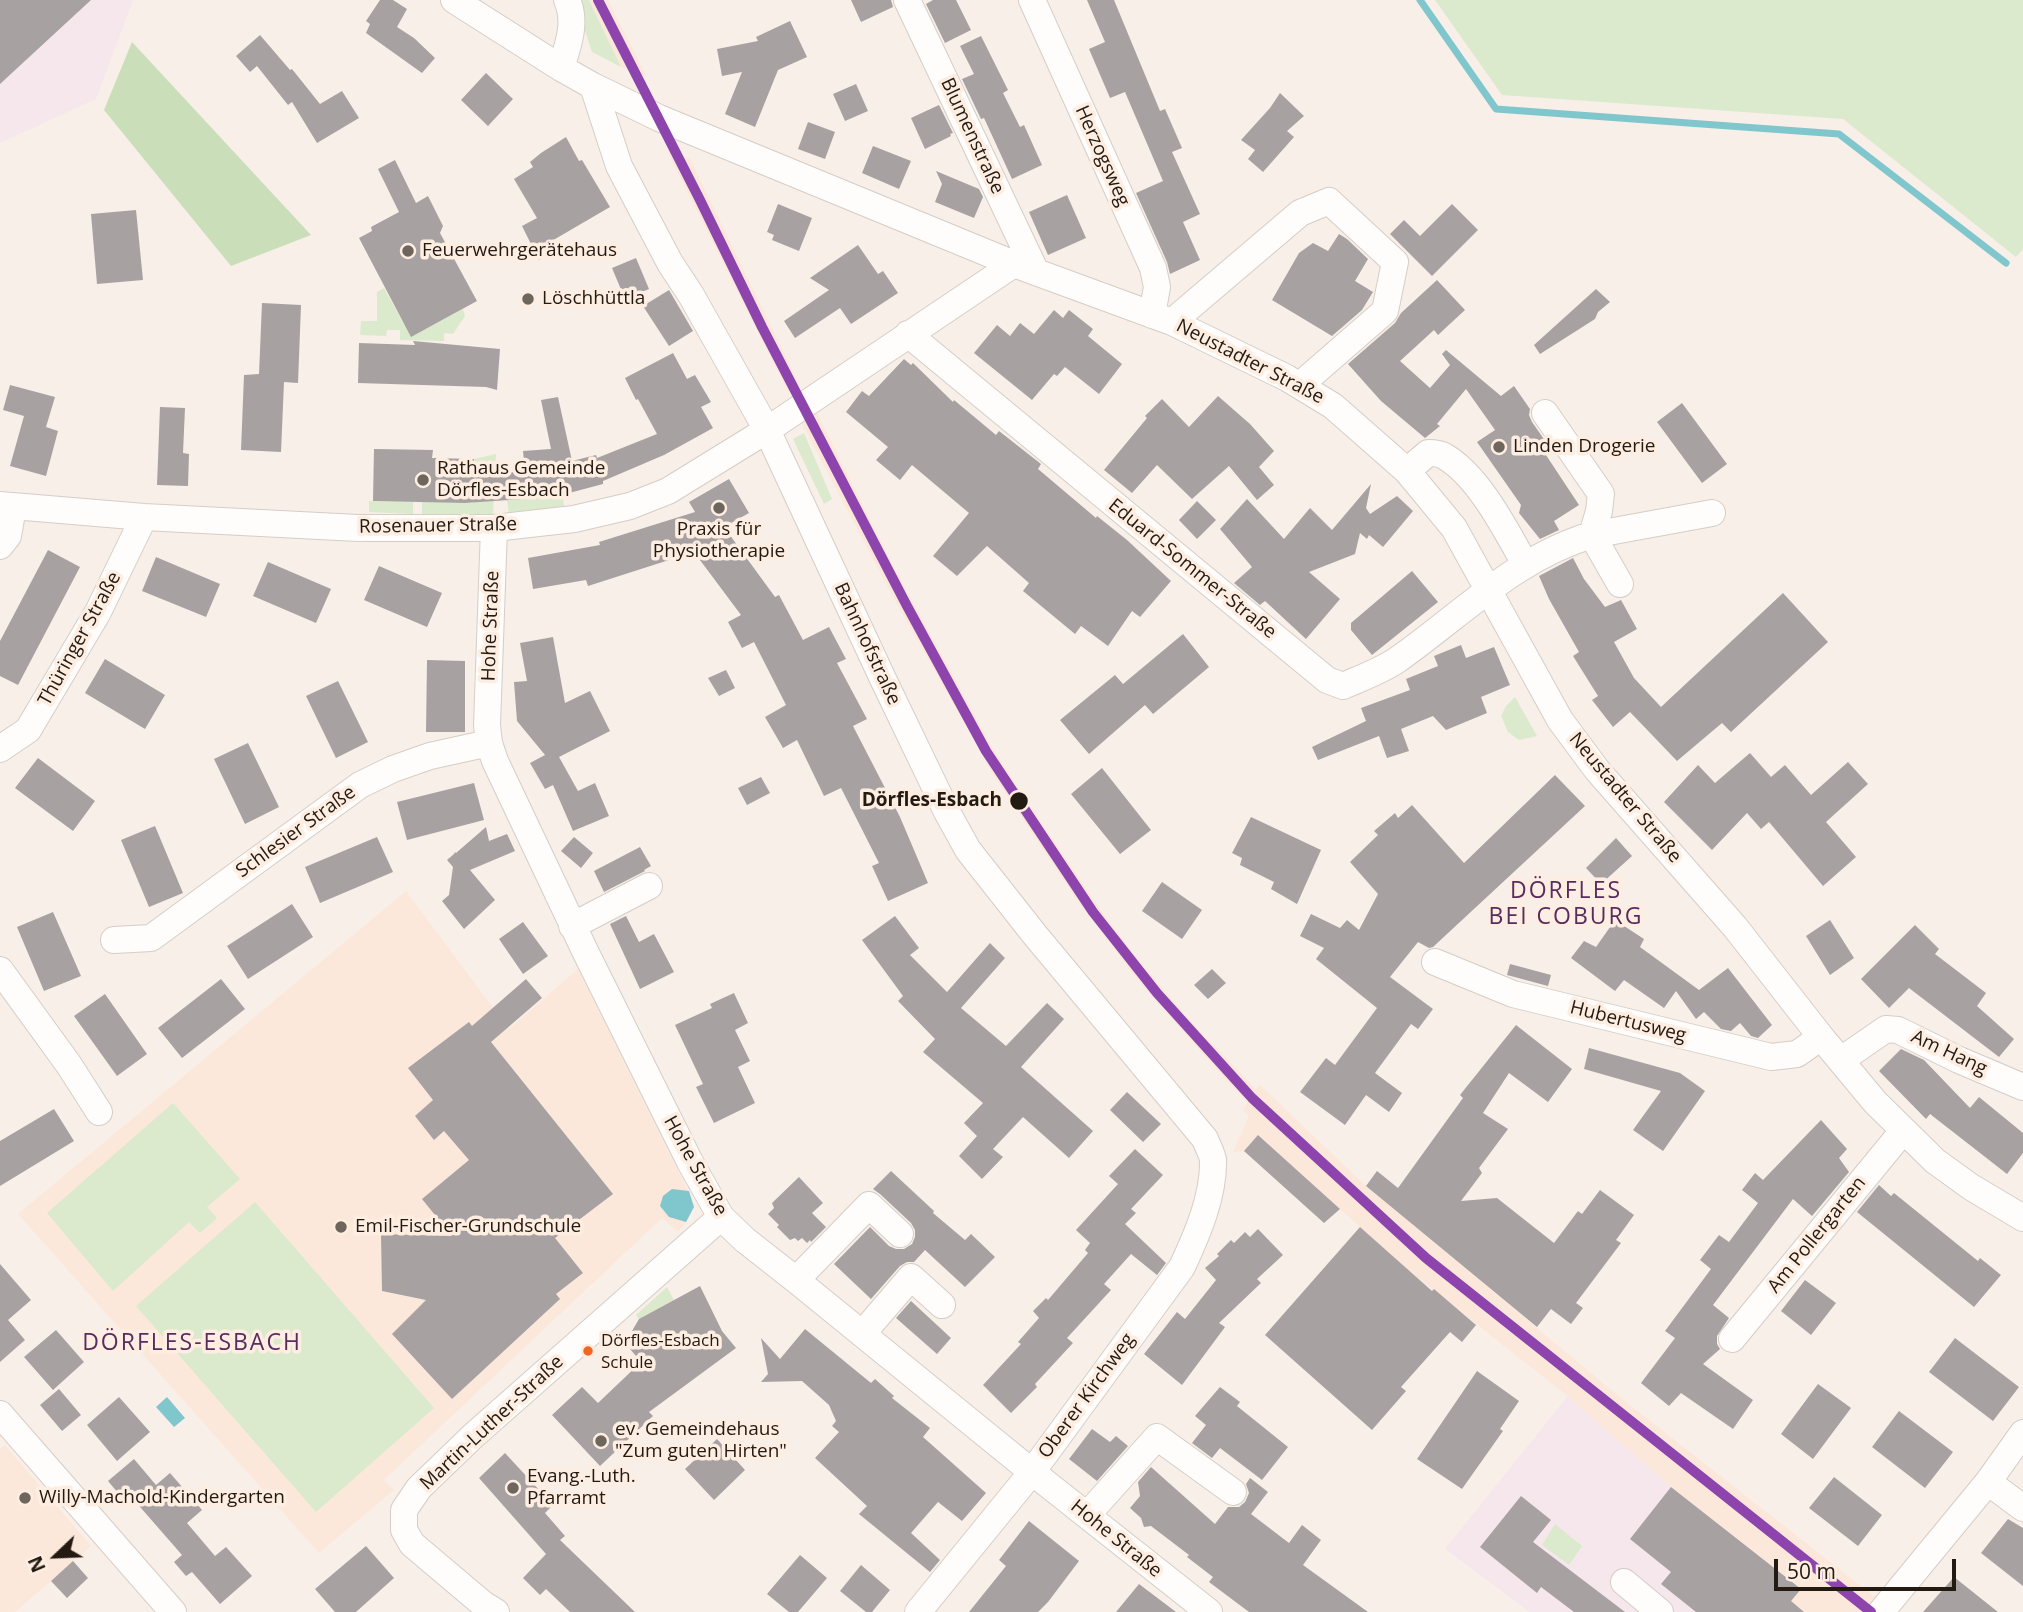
<!DOCTYPE html>
<meta charset="utf-8">
<style>
body{margin:0}
#map{position:relative;width:2023px;height:1612px;overflow:hidden;background:#f8efe8;font-family:"Open Sans",sans-serif}
canvas{display:block}
.north{position:absolute;left:21px;top:1521px;width:70px;height:70px;-webkit-text-stroke:5px #feeee2;paint-order:stroke;rotate:247deg;font-size:19px;font-weight:700;line-height:28px;text-align:center;color:#231a12}
.north::after{content:'';display:block;margin:auto;width:24px;height:32px;background:#231a12;clip-path:polygon(50% 0,100% 100%,50% 72%,0 100%)}
.scale{position:absolute;left:1774px;top:1559px;width:182px;height:32px;box-sizing:border-box;border:4px solid #231a12;border-top:0;padding-left:9px;font-size:21px;line-height:24px;white-space:nowrap;color:#231a12;-webkit-text-stroke:5px #feeee2;paint-order:stroke}
</style>
<div id="map">
<canvas width="2023" height="1612"></canvas>
<div class="north">N</div>
<div class="scale">50 m</div>
</div>
<script>
const c = document.querySelector('canvas').getContext('2d');
c.lineJoin = 'round';
function fill(path, color) { c.fillStyle = color; c.fill(path, 'evenodd'); }
function stroke(path, color, width, dash) { c.strokeStyle = color; c.lineWidth = width; c.lineCap = dash ? 'butt' : 'round'; c.setLineDash(dash || []); c.stroke(path); }
function write(font, color, halo, rows, align = 'center') {
  c.font = font + ' "Open Sans",sans-serif'; c.lineWidth = 7; c.setLineDash([]); c.textBaseline = 'middle'; c.strokeStyle = halo; c.fillStyle = color; for (const [text, x, y, turn = 0] of rows) {
    c.save(); c.translate(x, y); c.rotate((+turn || 0) * Math.PI / 180); c.textAlign = isNaN(turn) ? turn : align; if (halo) c.strokeText(text, 0, 0); c.fillText(text, 0, 0); c.restore();
  }
}
fill(new Path2D(`
 M0,0H133L96,99L0,143Z
 M1571,1392L1671,1487L1801,1589L1804,1612H1530L1445,1549Z`), '#f6e7ed');
fill(new Path2D(`
 M589,0H608L647,77L621,67Z
 M667,151L690,159L800,386L788,392Z
 M816,411L890,560L992,747L1034,812L1100,909L1135,956L1191,1022L1256,1089L1260,1085L1366,1186L1621,1398L1894,1612H1804L1791,1601L1801,1588L1671,1487L1565,1394L1409,1271L1259,1136L1244,1151L1233,1152L1249,1116L1243,1110L1248,1102L1229,1083L1137,979L1075,897L996,779L893,597L801,422Z
 M406,891L509,1029L578,969L688,1191L694,1207L686,1222L678,1232L662,1218L384,1480L394,1490L319,1553L18,1214Z
 M5,1445L91,1546L15,1612H0V1449Z`), '#fbe8da');
fill(new Path2D(`
 M575,0H589L621,67L592,52Z
 M1435,0H2023V249L2016,257L1843,119L1502,95Z
 M384,288L405,326L419,319L426,329L463,309L465,316L453,334L444,333V341L400,340V330H387L386,336L360,335L361,321H377V292Z
 M804,433L832,499L824,504L793,439Z
 M558,452L564,506L509,515L507,500Z
 M496,454L493,514H422V502L473,503L474,459Z
 M369,501L413,502V514L369,512Z
 M1515,697L1537,736L1519,740L1508,732L1501,716L1506,706Z
 M173,1103L240,1179L207,1207L217,1218L200,1233L189,1222L113,1291L47,1213Z
 M255,1202L434,1408L316,1512L136,1306Z
 M667,1287L674,1300L639,1319L636,1315Z
 M1555,1524L1582,1546L1569,1565L1542,1545Z`), '#dbeacc');
fill(new Path2D(`
 M132,42L311,235L231,266L104,110Z`), '#cadeb9');
fill(new Path2D(`
 M672,1189L689,1191L694,1207L686,1222L669,1217L660,1206L663,1196Z
 M167,1397L185,1418L174,1427L156,1407Z`), '#80c6cd');
stroke(new Path2D(`
 M1420,0L1496,109L1839,134L2006,263`), '#80c6cd', 7);
fill(new Path2D(`
 M0,0H91L0,84Z
 M380,0H393L407,9L397,27L414,38L435,58L422,73L366,33L370,24L366,21Z
 M851,0H891L893,7L861,22Z
 M933,0H956L971,30L945,43L926,4Z
 M1087,0H1114L1160,111L1165,109L1182,148L1172,152L1200,214L1183,222L1200,260L1170,274L1167,262L1136,193L1163,181L1125,92L1110,98L1089,49L1105,42Z
 M790,21L807,57L778,70L755,127L725,114L742,72L722,76L717,49L758,41L756,37Z
 M260,35L290,70L292,69L320,104L342,91L359,118L317,143L292,102L288,105L257,66L250,72L236,56Z
 M981,36L1008,90L1003,93L1020,127L1024,125L1042,165L1012,179L984,118L981,119L962,79L974,74L960,46Z
 M486,73L513,99L488,126L461,100Z
 M856,84L868,111L845,121L833,94Z
 M1280,93L1304,116L1287,131L1294,137L1263,172L1248,159L1255,150L1241,140L1270,108Z
 M939,105L953,133L950,134L951,136L925,149L911,118Z
 M808,122L835,132L825,159L798,149Z
 M566,137L579,161L582,160L610,207L550,242L555,251L539,260L522,226L537,218L514,179L533,167L530,162L541,153Z
 M873,146L911,161L899,189L862,173Z
 M395,160L416,203L428,196L443,226L440,233L477,301L411,337L359,238L372,231L371,227L399,212L378,169Z
 M936,171L979,189L983,197L974,218L935,202L942,184Z
 M1067,195L1086,238L1048,255L1029,212Z
 M778,204L812,218L799,251L772,240L774,235L767,232Z
 M1452,204L1478,230L1432,276L1390,234L1404,220L1420,236Z
 M136,210L143,280L97,284L91,214Z
 M1339,234L1347,239L1368,259L1355,281L1373,292L1362,310L1332,336L1272,300L1299,253L1313,243L1328,251Z
 M858,245L878,274L883,271L898,293L851,324L840,308L795,338L784,321L829,290L810,278Z
 M636,258L649,289L625,299L612,268Z
 M1437,280L1465,310L1438,335L1434,330L1400,361L1430,388L1450,365L1442,354L1446,350L1501,396L1514,386L1530,409L1529,415L1532,422L1548,445L1542,449L1579,505L1554,521L1559,530L1540,539L1519,513L1521,505L1477,442L1495,430L1466,389L1437,424L1440,426L1425,438L1381,401L1348,364L1395,323L1401,313Z
 M1596,289L1610,302L1598,312L1595,319L1540,354L1534,345Z
 M669,290L693,331L669,346L643,306Z
 M262,303L301,305L298,383L284,382L281,452L241,450L244,375L259,374Z
 M1054,310L1063,318L1069,310L1093,329L1088,336L1122,364L1099,394L1065,367L1057,376L1054,374L1032,400L974,353L997,325L1010,336L1020,323L1034,334Z
 M413,341L500,349L497,390L486,387L358,383L359,343L415,345Z
 M673,353L687,379L695,375L711,402L701,407L713,428L664,455L603,481V484L554,497L465,503L373,501L374,449L433,450L432,458L474,459V475L525,471L523,451L551,449L541,400L558,397L572,461L596,455L597,458L657,434L638,399L636,400L625,378Z
 M904,359L911,365L913,363L953,402L954,400L996,435L999,431L1041,464L1038,469L1096,518L1097,516L1127,540L1171,581L1140,617L1132,611L1108,646L1081,626L1075,634L1023,591L1029,583L987,546L957,576L933,556L969,513L912,465L900,480L876,460L888,447L846,412L862,391L869,396Z
 M10,385L55,397L46,427L58,431L46,476L10,466L24,416L3,410Z
 M1218,396L1250,424L1274,451L1259,467L1274,485L1257,500L1229,466L1192,499L1157,465L1132,493L1104,470L1147,418L1145,416L1162,399L1189,427Z
 M1682,403L1727,464L1702,483L1657,422Z
 M160,407L185,408L183,453L189,454L188,486L157,485Z
 M729,479L749,513L724,527L775,597L779,595L803,640L829,627L846,659L837,663L867,719L853,726L900,817L928,883L888,901L872,866L879,863L841,788L824,796L797,740L783,748L765,717L786,705L754,642L742,648L728,622L741,615L694,552L588,586L586,580L533,589L528,558L600,545L599,542L695,512L689,502Z
 M1371,484L1366,508L1370,514L1397,496L1413,511L1383,547L1369,535L1367,539L1360,533L1355,554L1309,572L1340,599L1306,639L1265,601L1260,605L1234,583L1252,567L1220,529L1247,499L1284,539L1310,508L1332,530Z
 M1197,501L1216,520L1197,539L1179,520Z
 M48,550L80,567L18,685L0,676V641Z
 M156,557L220,584L206,617L142,591Z
 M1573,558L1584,579L1605,607L1621,600L1637,629L1614,642L1634,678L1661,707L1783,593L1828,642L1731,732L1722,723L1677,761L1630,712L1613,727L1592,700L1598,696L1573,656L1579,652L1549,599L1539,576Z
 M268,562L331,589L316,623L253,596Z
 M379,566L442,593L427,627L364,600Z
 M1412,571L1438,602L1372,655L1351,630V623Z
 M1183,634L1209,667L1153,714L1145,705L1089,754L1060,720L1115,675L1123,684Z
 M553,637L565,703L590,691L610,731L559,757L578,791L595,783L609,816L573,831L553,785L545,789L530,763L545,755L517,721L514,682L527,681L520,643Z
 M1461,645L1466,658L1494,647L1510,685L1481,697L1487,713L1446,730L1433,716L1401,729L1409,751L1387,758L1379,736L1318,760L1312,747L1366,721L1361,708L1410,690L1406,679L1438,666L1434,656Z
 M105,659L165,695L145,729L85,693Z
 M427,660L465,661V732H426Z
 M726,670L735,688L719,696L708,678Z
 M338,681L368,742L336,758L306,696Z
 M248,743L279,807L245,824L214,759Z
 M1750,753L1771,777L1785,765L1811,795L1848,762L1868,784L1826,822L1856,857L1823,886L1769,822L1761,829L1747,813L1712,850L1664,802L1698,765L1715,783Z
 M38,758L95,801L73,831L15,788Z
 M1102,768L1151,830L1120,854L1071,794Z
 M1555,775L1585,806L1433,947L1429,948L1418,942L1390,977L1433,1009L1418,1029L1411,1024L1375,1073L1402,1093L1389,1112L1366,1095L1345,1125L1300,1092L1326,1058L1335,1065L1377,1008L1316,959L1324,948L1300,936L1311,914L1340,928L1347,920L1359,930L1378,894L1350,862L1378,835L1374,831L1395,813L1398,818L1412,805L1464,863Z
 M761,777L770,793L747,805L738,788Z
 M474,783L484,820L407,840L397,802Z
 M1251,817L1321,850L1297,904L1271,889L1274,882L1240,865L1242,858L1232,853Z
 M155,826L183,893L149,907L121,840Z
 M486,827L489,841L507,834L515,851L470,870L495,900L464,929L442,901L449,895L453,867L447,860L454,854L455,852L456,853Z
 M377,837L393,872L320,903L305,867Z
 M574,837L593,853L581,868L561,851Z
 M1616,838L1632,856L1601,884L1586,868Z
 M640,847L651,866L644,870L645,871L604,892L594,871Z
 M1162,882L1202,910L1182,939L1142,911Z
 M292,904L313,937L248,979L227,946Z
 M53,912L81,976L44,991L17,927Z
 M626,916L639,942L654,934L674,972L640,989L610,924Z
 M895,916L919,948L910,955L947,992L990,943L1005,958L961,1008L1006,1046L1047,1003L1064,1019L1021,1067L1093,1131L1069,1158L1023,1117L993,1149L1003,1157L982,1179L959,1156L977,1136L964,1123L983,1103L923,1052L935,1039L898,1001L903,996L862,940Z
 M1615,920L1644,939L1640,947L1699,990L1728,968L1772,1025L1758,1038L1751,1036L1740,1023L1731,1031L1721,1029L1704,1012L1696,1019L1676,991L1664,1008L1624,980L1615,991L1571,958L1584,941L1596,947Z
 M1830,920L1854,958L1830,975L1806,936Z
 M523,922L548,956L523,974L499,939Z
 M1915,925L1939,949L1935,954L1986,993L1977,1006L2014,1039L1999,1057L1909,988L1889,1008L1861,979Z
 M1510,964L1551,975L1548,986L1507,975Z
 M1212,969L1226,983L1208,999L1194,985Z
 M221,979L245,1009L182,1058L158,1028Z
 M526,979L542,998L491,1042L613,1194L555,1238L583,1273L556,1294L560,1299L452,1399L392,1334L426,1300L382,1291L381,1234L452,1236L422,1199L469,1160L444,1131L434,1140L415,1116L433,1100L408,1068L469,1022L472,1026Z
 M734,993L748,1023L735,1030L750,1061L738,1067L755,1103L714,1123L696,1087L703,1084L675,1025L712,1008L710,1004Z
 M105,994L147,1054L117,1076L74,1016Z
 M1516,1025L1572,1069L1548,1102L1509,1073L1483,1113L1508,1129L1479,1168L1482,1173L1461,1201L1497,1198L1554,1243L1578,1211L1582,1214L1600,1190L1634,1215L1616,1240L1621,1243L1576,1303L1583,1308L1571,1324L1551,1309L1537,1327L1366,1186L1377,1171L1398,1188L1463,1098L1460,1095Z
 M1589,1048L1680,1073L1705,1091L1663,1151L1633,1130L1661,1091L1584,1069Z
 M1901,1049L1924,1060L1970,1108L1979,1097L2023,1133V1153L2007,1174L1930,1114L1926,1119L1879,1071Z
 M1127,1092L1161,1124L1143,1142L1110,1110Z
 M54,1109L74,1141L0,1186V1141Z
 M1821,1120L1847,1149L1839,1158L1849,1172L1812,1216L1793,1199L1713,1305L1729,1318L1717,1336V1344L1720,1349L1703,1364L1753,1400L1733,1429L1681,1393L1669,1406L1641,1383L1675,1338L1665,1331L1711,1269L1700,1260L1719,1235L1729,1242L1758,1203L1742,1190L1755,1173L1763,1180Z
 M1258,1135L1340,1209L1324,1223L1244,1151Z
 M1135,1149L1163,1175L1131,1209L1136,1213L1125,1224L1166,1263L1157,1275L1131,1254L1104,1284L1111,1290L1067,1338L1073,1343L1035,1384L1037,1387L1011,1413L983,1385L1021,1344L1018,1342L1039,1318L1033,1311L1046,1298L1048,1300L1088,1253L1085,1250L1090,1243L1076,1230L1118,1184L1109,1176Z
 M891,1171L934,1211L933,1213L965,1240L971,1234L995,1257L965,1287L925,1250L914,1262H907L900,1266L871,1299L834,1264L870,1227L889,1246L896,1249H904L912,1244L915,1237V1230L911,1223L880,1194L873,1189Z
 M799,1177L823,1203L812,1213L826,1227L811,1242L810,1240L807,1243L802,1238L798,1241L795,1238L790,1240L777,1227L779,1225L768,1214L774,1208L772,1203Z
 M1879,1185L1891,1196L1894,1193L1978,1261L1980,1258L2001,1275L1974,1307L1857,1212Z
 M1360,1227L1432,1291L1434,1289L1476,1325L1462,1342L1450,1332L1401,1387L1406,1391L1372,1430L1265,1335Z
 M1258,1229L1283,1255L1257,1279L1261,1283L1219,1323L1225,1327L1182,1385L1144,1354L1177,1312L1185,1319L1216,1280L1205,1268L1219,1256L1217,1254L1231,1240L1234,1243L1245,1232L1250,1237Z
 M0,1264L31,1300L8,1320L25,1340L0,1362Z
 M1805,1280L1836,1303L1811,1335L1781,1311Z
 M700,1286L722,1331L736,1348L649,1412L653,1416L600,1466L552,1415L582,1387L598,1403L641,1362L625,1343L639,1319Z
 M911,1301L951,1338L937,1354L896,1318Z
 M805,1329L871,1383L875,1379L894,1396L892,1398L930,1428L923,1437L986,1493L962,1521L938,1502L911,1533L940,1560L930,1572L859,1514L867,1506L815,1458L839,1432L832,1426L836,1421L829,1405L802,1381L761,1382L768,1374L761,1338L780,1359Z
 M56,1330L84,1362L53,1390L24,1357Z
 M1955,1338L2019,1387L1993,1421L1929,1372Z
 M1477,1371L1519,1401L1500,1429L1503,1431L1462,1489L1417,1459Z
 M1818,1384L1851,1408L1813,1459L1781,1434Z
 M1220,1387L1240,1402L1237,1406L1288,1447L1262,1480L1220,1448L1212,1458L1192,1443L1206,1425L1195,1416Z
 M59,1389L81,1415L62,1431L40,1405Z
 M119,1397L150,1432L117,1461L87,1425Z
 M1899,1411L1953,1452L1925,1488L1872,1447Z
 M1092,1429L1110,1442L1116,1436L1128,1446L1097,1481L1069,1459Z
 M717,1439L745,1470L714,1500L685,1469Z
 M505,1453L553,1505L545,1513L565,1536L560,1540L635,1612H570L546,1589L540,1595L523,1578L546,1554L479,1478Z
 M134,1459L156,1485L170,1473L202,1510L187,1523L215,1556L226,1547L252,1576L220,1604L192,1572L186,1576L174,1562L182,1555L134,1500L128,1505L108,1481Z
 M1151,1467L1215,1524L1228,1507H1239L1245,1502L1249,1493L1246,1484L1250,1478L1268,1492L1251,1514L1289,1543L1302,1525L1321,1540L1303,1565L1368,1612H1249L1209,1582L1213,1577L1187,1557L1189,1555L1151,1526L1144,1527L1141,1518L1130,1508L1140,1496L1138,1482Z
 M1834,1477L1882,1515L1858,1546L1809,1508Z
 M1671,1487L1801,1589L1791,1601L1804,1612H1696L1661,1584L1671,1572L1630,1539Z
 M1521,1496L1551,1520L1533,1542L1625,1612H1574L1541,1587L1537,1593L1480,1547Z
 M2008,1519L2023,1528V1586L1981,1553Z
 M1029,1521L1079,1561L1048,1602L1038,1612H969L1006,1566L999,1560Z
 M366,1546L394,1578L356,1612H335L315,1589Z
 M800,1555L827,1578L798,1612H789L767,1594Z
 M73,1561L88,1578L67,1598L51,1581Z
 M861,1565L890,1590L872,1612H866L840,1591Z
 M1954,1577L1998,1612H1923Z
 M1139,1584L1176,1612H1116Z`), '#a7a1a2');
const minor = new Path2D(`
 M454,0L561,68L593,86L659,118L1014,264L1172,322L1287,378L1333,406L1407,471L1454,528L1560,720L1597,770L1735,927L1821,1037L1875,1102L1935,1161L1971,1187L2023,1218
 M907,0L1036,272
 M1032,0L1153,268L1157,287L1152,315
 M561,68C568,46 577,22 567,0
 M593,86L619,166L670,263L691,295L767,430L883,679L947,812L968,850L1035,935L1205,1139C1207,1145 1212,1153 1213,1160C1214,1196 1197,1235 1182,1267L1032,1472L918,1612
 M1172,322L1300,213L1329,201L1395,262L1385,311L1300,385
 M908,334L1327,680L1343,686C1361,678 1381,671 1397,660C1460,616 1516,557 1592,535L1599,511L1601,494L1545,413
 M1407,471L1428,453C1433,453 1439,453 1444,456C1478,475 1506,530 1525,564
 M0,505L144,517L358,528H494L574,519L630,506L668,491L767,430L1014,264
 M494,528L487,725L489,743L495,761L585,951L690,1162L721,1217L745,1240L796,1280L1032,1472L1209,1612
 M0,546L8,536L13,507
 M1620,584L1592,535L1712,513
 M0,749L28,730L98,612L144,517
 M572,926L649,886
 M114,940L151,938L360,785L393,769L430,756L489,743
 M1435,962L1513,994L1771,1057L1797,1054L1821,1037
 M0,970L69,1065L99,1112
 M1841,1060L1886,1029L1898,1030L1959,1060L2023,1087
 M796,1280L869,1205L900,1234
 M862,1334L911,1277L942,1305
 M1732,1339L1903,1131
 M0,1414L173,1612
 M1988,1482L2023,1508
 M1087,1515L1157,1437L1233,1492
 M1624,1582L1660,1612
 M496,1612L483,1604L412,1544L404,1530V1510L419,1488L473,1436L721,1217
 M1881,1612L1988,1482L2023,1433`);
stroke(minor, '#d5cdc6', 28);
stroke(minor, '#fefdfc', 26);
stroke(new Path2D(`
 M598,0L700,200L762,327L907,606L986,751L1093,912L1157,993L1252,1098L1426,1258L1871,1612`), '#8e44ad', 10);
for (const [x, y, r, color] of [
 [408,251,7,"#6e655d"],
 [528,299,7,"#6e655d"],
 [1499,447,7,"#6e655d"],
 [423,480,7,"#6e655d"],
 [719,508,7,"#6e655d"],
 [1019,801,10,"#231a12"],
 [341,1227,7,"#6e655d"],
 [588,1351,6,"#f26522"],
 [601,1441,7,"#6e655d"],
 [513,1488,7,"#6e655d"],
 [25,1498,7,"#6e655d"]
]) { const dot = new Path2D(); dot.arc(x, y, r, 0, 2 * Math.PI); c.fillStyle = color; c.fill(dot); stroke(dot, '#feeee2', 2.5); }
write('17px', '#231a12', '#feeee2', [
 ["Dörfles-Esbach",601,1341],
 ["Schule",601,1363]
], 'left');
write('19px', '#231a12', '#feeee2', [
 ["Blumenstraße",972,136,65],
 ["Herzogsweg",1102,156,66],
 ["Neustadter Straße",1250,362,27],
 ["Rosenauer Straße",438,526,-1],
 ["Eduard-Sommer-Straße",1192,569,39],
 ["Hohe Straße",491,626,-88],
 ["Thüringer Straße",80,639,-61],
 ["Bahnhofstraße",867,644,65],
 ["Neustadter Straße",1625,798,50],
 ["Schlesier Straße",296,832,-36],
 ["Hubertusweg",1628,1022,14],
 ["Am Hang",1949,1053,25],
 ["Hohe Straße",695,1166,61],
 ["Am Pollergarten",1817,1235,-51],
 ["Oberer Kirchweg",1087,1396,-54],
 ["Martin-Luther-Straße",492,1423,-43],
 ["Hohe Straße",1116,1539,39]
]);
write('19px', '#231a12', '#feeee2', [
 ["Feuerwehrgerätehaus",422,251],
 ["Löschhüttla",542,299],
 ["Linden Drogerie",1513,447],
 ["Rathaus Gemeinde",437,469],
 ["Dörfles-Esbach",437,491],
 ["Praxis für",719,530,"center"],
 ["Physiotherapie",719,552,"center"],
 ["Emil-Fischer-Grundschule",355,1227],
 ["ev. Gemeindehaus",615,1430],
 ["\"Zum guten Hirten\"",615,1452],
 ["Evang.-Luth.",527,1477],
 ["Pfarramt",527,1499],
 ["Willy-Machold-Kindergarten",39,1498]
], 'left');
write('bold 19px', '#231a12', '#feeee2', [
 ["Dörfles-Esbach",1002,801]
], 'right');
c.letterSpacing = '2px';
write('23px', '#592c5f', '#feeee2', [
 ["DÖRFLES",1566,891],
 ["BEI COBURG",1566,917],
 ["DÖRFLES-ESBACH",192,1343]
]);
c.letterSpacing = '0px';
</script>
